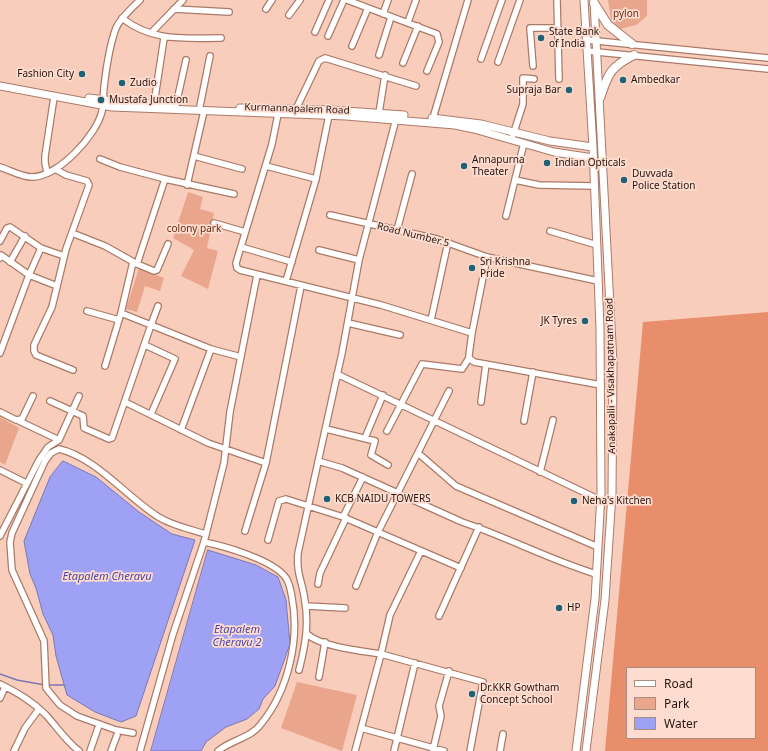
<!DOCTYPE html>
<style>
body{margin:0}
#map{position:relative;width:768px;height:751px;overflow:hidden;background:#f9cdbc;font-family:"Noto Sans",sans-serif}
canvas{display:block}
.legend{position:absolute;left:626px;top:667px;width:130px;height:72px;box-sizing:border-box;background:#feddd0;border:1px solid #a88d82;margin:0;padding:5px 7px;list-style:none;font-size:12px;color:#28160e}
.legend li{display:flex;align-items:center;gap:8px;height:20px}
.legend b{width:20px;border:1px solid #a88d82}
</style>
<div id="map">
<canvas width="768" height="751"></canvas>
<ul class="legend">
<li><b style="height:5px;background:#fff"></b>Road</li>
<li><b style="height:11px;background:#e9a68c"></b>Park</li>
<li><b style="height:11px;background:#9fa1f5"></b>Water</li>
</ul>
</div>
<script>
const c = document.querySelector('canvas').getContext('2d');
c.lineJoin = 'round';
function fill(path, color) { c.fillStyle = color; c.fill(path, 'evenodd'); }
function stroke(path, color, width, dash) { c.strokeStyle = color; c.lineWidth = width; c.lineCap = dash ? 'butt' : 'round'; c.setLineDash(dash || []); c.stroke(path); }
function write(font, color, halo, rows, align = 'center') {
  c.font = font + ' "Noto Sans",sans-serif'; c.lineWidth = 3.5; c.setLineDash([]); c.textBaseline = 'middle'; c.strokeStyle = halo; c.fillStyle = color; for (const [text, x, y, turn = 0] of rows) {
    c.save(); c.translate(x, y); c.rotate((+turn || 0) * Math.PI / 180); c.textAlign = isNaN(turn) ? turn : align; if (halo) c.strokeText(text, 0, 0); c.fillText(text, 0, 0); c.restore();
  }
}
fill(new Path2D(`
 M608,0H647V16L636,25L620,29L611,19Z
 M188,192L203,197L200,209L214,213L207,248L218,251L208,289L181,276L194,250L173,238Z
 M139,268L164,278L160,291L145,286L137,312L126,309Z
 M0,417L19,428L5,465L0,462Z
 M297,682L357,695L342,751L281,728Z`), '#e9a68c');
fill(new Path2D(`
 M768,312V751H605L643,322ZM627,668H755V738H627Z`), '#e88e6a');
const water = new Path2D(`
 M63,461L96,477L139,512L172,534L195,540L136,716L121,722L95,712L67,695L56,656L53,635L43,614L36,588L30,574L24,541L50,477Z
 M208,550L256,565L278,577L286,600L290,644L275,686L263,699L259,709L247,719L226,727L206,742L201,751H151Z`);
fill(water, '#9fa1f5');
stroke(water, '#7b77b0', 1);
stroke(new Path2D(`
 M0,674L17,680L45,685
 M48,685H64`), '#7b77b0', 1.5);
const minor = new Path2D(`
 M347,0L437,34L439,42L427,71
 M557,0L559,79
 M174,9L229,12
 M266,9L272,0
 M383,14L388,0
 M289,15L300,0
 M122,18C152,42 185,38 221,38
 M408,22L416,0
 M315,32L329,0
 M151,33L183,0
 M328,36L344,0
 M587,40L768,58
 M352,46L368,8
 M587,51L768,69
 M379,55L391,17
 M481,59L502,0
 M498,62L520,0
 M403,63L418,26
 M533,66L530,28H558
 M154,104L164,38
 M176,105L186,60
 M200,106L210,56
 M296,109L319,61L325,58L416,86
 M379,113L385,75
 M278,114L272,144L236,263L237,268L240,270L381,305L472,333L487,257
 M433,118L468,0
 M513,135L523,104V78L534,79
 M194,156L242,169
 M100,159L120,167L165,179L234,194
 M266,166L316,179
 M0,167C10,170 21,177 32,177C58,177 97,135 102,111C104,104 103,95 104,87C106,70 110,44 116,28C121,17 132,8 140,0
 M55,169L66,175L87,181L89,185L66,249L52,307L34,345V351L36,355L73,370
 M47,172L45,163V156L54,97
 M515,180L539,185L594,186
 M187,185L204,111
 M330,215L437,239L487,257L598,281
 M506,216L524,143
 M214,223L245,232
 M397,230L412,174
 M550,231L597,245
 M72,233L105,246L137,264L165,179
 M0,241L7,228L10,227L41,248L64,256
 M241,247L292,262
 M41,248L29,275L57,286
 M319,250L359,260
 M0,258L1,255L29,275L0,353
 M10,262L25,236
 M137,264L154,271L157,270L168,244
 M286,281L316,179L329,115
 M158,306L151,325L211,349
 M87,311L119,320
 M431,320L448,242
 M348,323L400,335
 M472,333L469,355V358L474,362L601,385
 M145,345L175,359L151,414
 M105,366L121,313L133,262
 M337,374L600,500
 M50,401L83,416L84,428L109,439L112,438L151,325L121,313
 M125,402L208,443L266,463
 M481,402L486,364
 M0,412L16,420L22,419L33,396
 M19,421L59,440
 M524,421L533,372
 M326,429L375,441L371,455L388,465
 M181,430L211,349L241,357
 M387,431L422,364L462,369L469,358
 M365,438L383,395
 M418,453L456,486L598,547
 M318,461L342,468L462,522C507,537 550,560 596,574
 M0,470L26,483
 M540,472L553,420
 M343,517L363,477
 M245,531L266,463L301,286
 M0,536L39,460L48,447L59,440L79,396
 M268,540L279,501L286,499L343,517L461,568
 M204,542C224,546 274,560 286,578C290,584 291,592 292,598C300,640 288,691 261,724C251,738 231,740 218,751
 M421,551L390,615L381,654L483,682L470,751
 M318,584L320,573L346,518
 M356,586L378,532L449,391
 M306,606L345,608
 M439,616L479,527
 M307,634C321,647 362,651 381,654L355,751
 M299,670C305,647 309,625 305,602C303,582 296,575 298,553L342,353L359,260L396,119
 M319,677L325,642
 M0,684C18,693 32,701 46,715C57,727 66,741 79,751
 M0,698L5,687
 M361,728L444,751
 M133,733L116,730L77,716L60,705L46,688L44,641L12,570L10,542L12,533L45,461L51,453L59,449C95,457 127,497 157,516C170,525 190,529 205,534
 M433,750L441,716L439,706L449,671
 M14,751L25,728L39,709
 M90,751L98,728
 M111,751L117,735
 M140,751L173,634L204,542L224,463L230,412L257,275
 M394,751L415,663
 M500,751L503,734`);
const major = new Path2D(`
 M0,86L112,107L346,116L455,125L474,129L554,152L593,158
 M89,98L121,102L170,105
 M240,108L330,110L404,115
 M432,118L481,124L550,141L593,147
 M576,751L595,599L601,494L600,328L593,147L584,0
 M586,751L605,600L612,494L613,363L594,2`);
const highway = new Path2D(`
 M594,3L608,25L632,44
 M600,98C608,74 610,67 634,55`);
stroke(minor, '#ab7a67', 8);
stroke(major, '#ab7a67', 9);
stroke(highway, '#ab7a67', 10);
stroke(minor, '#fff', 5.5);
stroke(major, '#fff', 7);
stroke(highway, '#fff', 8);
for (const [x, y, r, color] of [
 [541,38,4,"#1f6175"],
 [82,74,4,"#1f6175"],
 [623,80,4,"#1f6175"],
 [122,83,4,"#1f6175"],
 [569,90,4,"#1f6175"],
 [101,100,4,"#1f6175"],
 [547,163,4,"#1f6175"],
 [464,166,4,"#1f6175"],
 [624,180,4,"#1f6175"],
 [472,268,4,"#1f6175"],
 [585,321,4,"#1f6175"],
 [327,499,4,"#1f6175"],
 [574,501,4,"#1f6175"],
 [559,608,4,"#1f6175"],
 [472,694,4,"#1f6175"]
]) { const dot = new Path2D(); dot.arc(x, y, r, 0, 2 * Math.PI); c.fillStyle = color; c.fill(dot); stroke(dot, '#feddd0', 1.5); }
write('10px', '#662c13', '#feddd0', [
 ["pylon",626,14],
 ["colony park",194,229]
]);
write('10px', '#28160e', '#feddd0', [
 ["State Bank",549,32],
 ["of India",549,44],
 ["Fashion City",74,74,"right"],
 ["Ambedkar",631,80],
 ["Zudio",130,83],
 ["Supraja Bar",561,90,"right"],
 ["Mustafa Junction",109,100],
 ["Annapurna",472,160],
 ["Theater",472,172],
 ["Indian Opticals",555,163],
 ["Duvvada",632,174],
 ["Police Station",632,186],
 ["Sri Krishna",480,262],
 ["Pride",480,274],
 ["JK Tyres",577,321,"right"],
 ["KCB NAIDU TOWERS",335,499],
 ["Neha's Kitchen",582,501],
 ["HP",567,608],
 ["Dr.KKR Gowtham",480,688],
 ["Concept School",480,700]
], 'left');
write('10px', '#28160e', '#feddd0', [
 ["Kurmannapalem Road",297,109,2],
 ["Road Number 5",413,235,14],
 ["Anakapalli - Visakhapatnam Road",611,376,-91]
]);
write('italic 11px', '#4c44a5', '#feddd0', [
 ["Etapalem Cheravu",107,577],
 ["Etapalem",237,630],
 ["Cheravu 2",237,643]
]);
</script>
